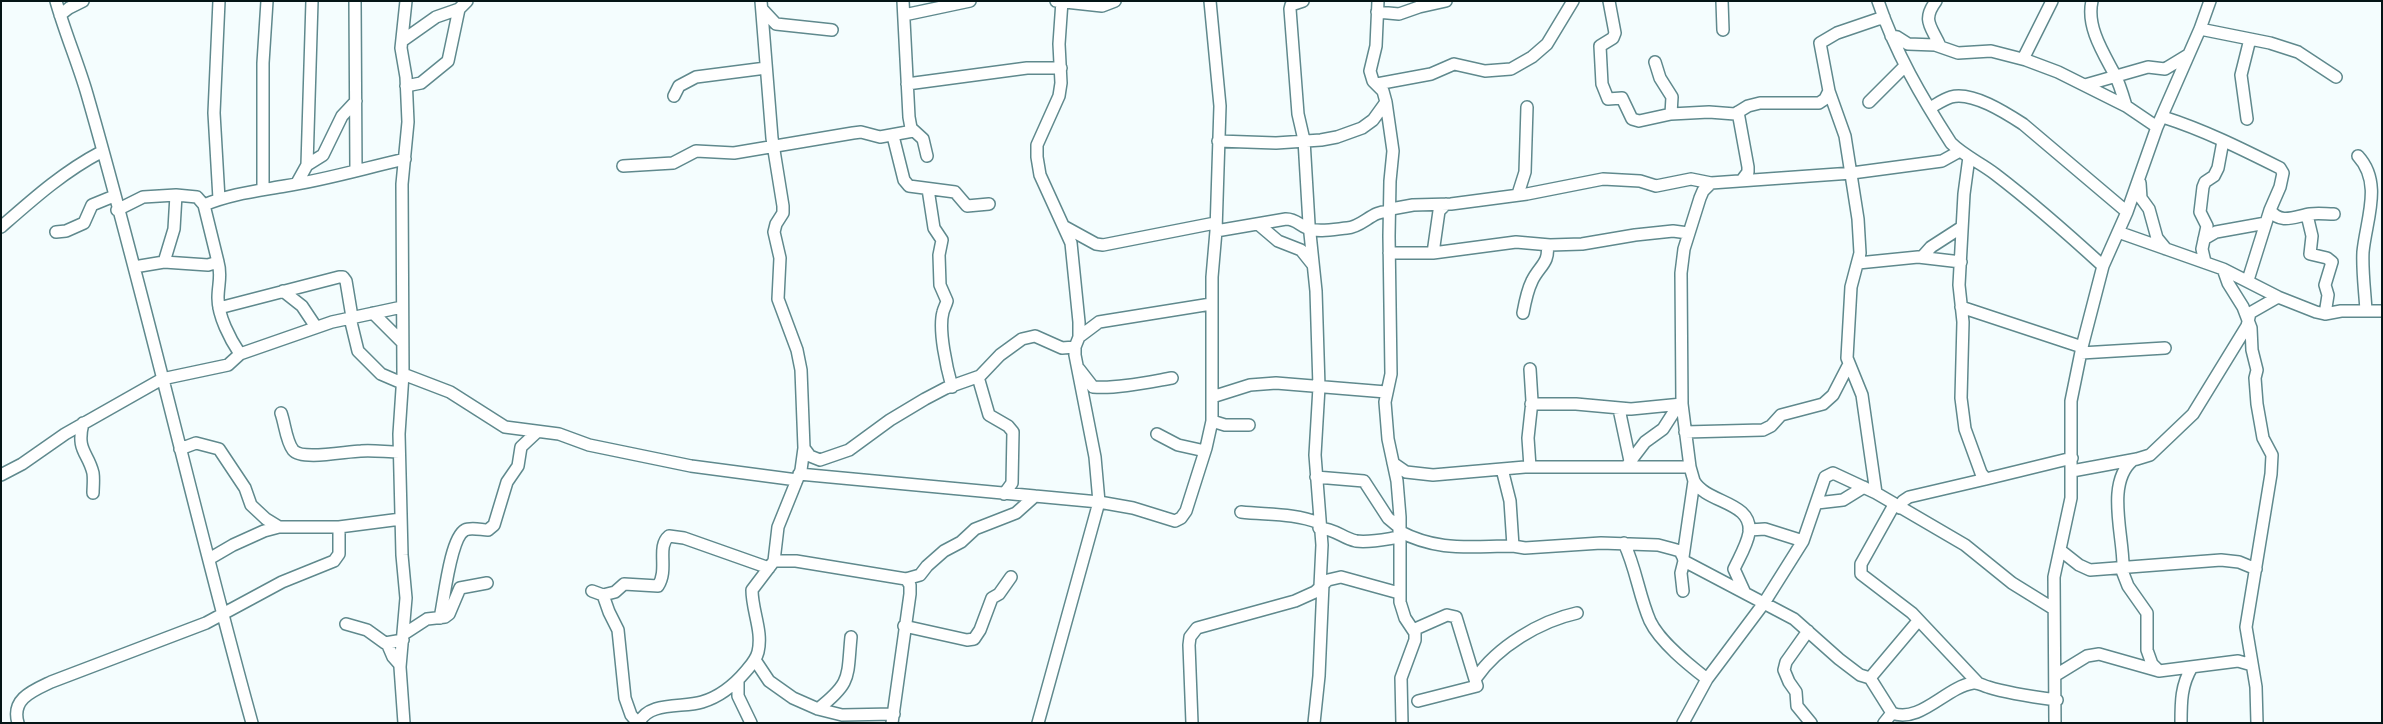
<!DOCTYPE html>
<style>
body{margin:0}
#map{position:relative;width:2383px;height:724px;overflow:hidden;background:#f4fdfe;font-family:Jost,sans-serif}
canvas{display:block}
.frame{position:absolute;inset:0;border:2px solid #041516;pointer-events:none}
</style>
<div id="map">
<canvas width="2383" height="724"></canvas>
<div class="frame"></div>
</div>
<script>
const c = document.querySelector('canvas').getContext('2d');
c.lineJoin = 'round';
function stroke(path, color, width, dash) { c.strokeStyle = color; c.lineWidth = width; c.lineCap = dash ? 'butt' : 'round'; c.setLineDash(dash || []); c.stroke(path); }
const minor = new Path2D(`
 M56,1C65,33 78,63 87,94C147,302 194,514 252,723
 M219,1L214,113L219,199
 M355,1L356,170
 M903,1L909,117L911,128L923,139L927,156
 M1056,1L1102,6L1115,1
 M1303,1L1291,5L1290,9L1298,114L1304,140L1309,224L1316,291L1319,387L1315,455L1322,545L1320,586
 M1378,1L1376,46L1370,71L1373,81L1383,91L1386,102L1393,151L1390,181L1389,236L1391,374L1385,402L1388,439L1397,481L1400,517V602L1405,618L1415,633V640L1401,678L1402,723
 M1609,1L1615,33L1613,38L1600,46L1602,84L1608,99L1622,98L1632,119L1639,121L1671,114L1709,112L1735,114L1748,106L1760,103H1819L1825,99L1829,91
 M1722,1L1723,30
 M1878,1C1895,52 1922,98 1951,143C1964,156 1981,163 1995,174C2033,203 2068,234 2103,266
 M1936,1C1921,21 1932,27 1940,46
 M2092,1C2086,27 2104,54 2115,75C2120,85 2123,96 2126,106
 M762,9L776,24L832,30
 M1377,12L1399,14L1419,7L1446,1
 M60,15L69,8L83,1
 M904,15L970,1
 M2200,29L2270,43L2298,52L2336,77
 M1891,36L1897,37L1908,44L1935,45L1958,53L1991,51L2026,60L2058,72L2126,106L2157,127
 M402,41L436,17L459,9L467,1
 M2023,59L2052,1
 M1655,62L1660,78L1672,97L1671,114
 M907,84L1027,68H1061
 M1377,84L1431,74L1454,64L1485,71L1511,69L1532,57L1547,44L1573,1
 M2085,85L2148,67L2165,69L2188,55
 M406,86L421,83L448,61L459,9
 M674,96L679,86L696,77L766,68
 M1869,102L1905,66
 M1930,108C1937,104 1944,99 1951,97C1972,91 2006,113 2023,124L2127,212
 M1738,112L1748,167V172L1742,180
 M2163,117C2204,130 2242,149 2280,168L2283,173L2280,187L2270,210L2248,280
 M2247,119L2241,75L2250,39
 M893,136L904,180L909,186L955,192L967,206L989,204
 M1218,141L1276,143L1321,140L1337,137L1362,128L1373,120L1386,102
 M2358,156C2383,183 2366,220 2363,252C2362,271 2365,292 2366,311
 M1969,157L1964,194L1959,285L1963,322L1961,398L1965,429L1981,473L1986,479L2072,458
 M307,165L312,1
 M623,166L673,163L696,151L734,153L853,133L861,132L880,137L913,131
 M297,183L307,165L323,155L342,116L356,101
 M2140,183L2141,198L2149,209L2157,238L2166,249
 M263,189V63L267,1
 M928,189L934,228L942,240L939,255L940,285L947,301C946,305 944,308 943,312C938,330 947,369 952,387
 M1518,194L1525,172L1527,107
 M204,205C230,194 257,191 285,186C325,180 365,168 405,159
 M1391,209L1413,205L1451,204L1527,194L1603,179L1640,181L1656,186L1691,179L1711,183
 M117,210L143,197L176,195L197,197L204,205L218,262
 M2270,210C2280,225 2296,216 2310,214C2318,213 2326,214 2334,214
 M2307,215L2312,236L2310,254L2327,258L2332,262L2325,285L2328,295L2325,314
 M1258,224L1278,241L1301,250L1313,265
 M1,227C33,199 63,172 101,152
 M1065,227L1096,244L1103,245L1215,223
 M1216,231L1286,219C1296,219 1299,225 1307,228C1317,233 1336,229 1347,228C1363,227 1373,209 1390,212
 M56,232L66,231L84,223L92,205L114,196
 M2118,232L2223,269L2278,297L2316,312L2325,314L2341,311H2382
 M2204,239L2216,232L2266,223
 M1389,253H1433L1516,242L1550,245L1582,244L1635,235L1673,231L1688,233
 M1433,253L1439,211L1446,204
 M1922,257L1931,247L1962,227
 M164,262L174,229L176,195
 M2205,262L2202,249L2207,226L2200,212L2203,187L2205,182L2214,176L2218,168L2223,141
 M1858,263L1918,257L1961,262
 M134,267L164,262L208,265L218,262C222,275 218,285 218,298C218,316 230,339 240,354
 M2223,269L2228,283L2243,307L2251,328L2252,350L2257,370L2255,378L2257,404L2263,438L2272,455L2271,474L2246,627L2256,687L2257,723
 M283,291L302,306L316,327
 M1961,307L2082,347
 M219,308L339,277H343L346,281L352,317
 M373,313L402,342
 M1523,313C1525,302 1527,291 1532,281C1539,266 1550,263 1547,245
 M350,318L358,351L381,374L402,383
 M1079,337L1099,322L1105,321L1211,304
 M2081,353L2165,348
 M1079,369L1093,387C1116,389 1149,382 1172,378
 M403,374L450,392L505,427L559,434L589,445L691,466L797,480
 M978,377L989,415L1008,426L1013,432L1012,483L1004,494
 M1212,397L1250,385L1276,383L1386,392
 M1531,404H1576L1631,409L1682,404
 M1619,409L1630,461
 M281,413C285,424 286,441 293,450C302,461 347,451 361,451C373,450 387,452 399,452
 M1212,421L1225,425H1249
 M83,423C76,451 88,452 93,473C94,480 93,487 93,493
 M1685,432L1763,430L1771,426L1781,415L1823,404L1833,395L1849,364
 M1157,434L1178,445L1205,451
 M804,448L810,456L820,460L849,450L890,420L925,399L946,388L980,376L1000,355L1022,339L1035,336L1062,348L1075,347
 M180,449L196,443L219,449L245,488L251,505L266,519L279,527
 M1393,463L1406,472L1433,475L1525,467H1690
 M1530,467L1528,438L1532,401L1530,369
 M1626,467L1645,442L1663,429L1679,404
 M1502,469L1510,501L1513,546
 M2072,471L2137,459L2150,455L2193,414L2247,326L2250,313L2278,297
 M799,474L1099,502L1133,508L1175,521L1181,518L1186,511L1206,448L1212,421V277L1216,231L1220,106L1210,1
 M1,475L22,464L65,434L162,379L228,365L240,354L332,322L402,307
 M1316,477L1364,481L1388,518L1400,528
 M1694,481C1707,504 1753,501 1749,533C1747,545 1739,558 1734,569L1744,591
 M1876,493L1862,395L1847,358L1851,287L1860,253L1858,219L1845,136L1829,91L1820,43L1837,33L1884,17
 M1817,503L1843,500L1864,487
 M1894,505L1861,564V574L1912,613L1978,683
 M1900,508L1903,501L1909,497L1986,479
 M1241,512C1267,515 1294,513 1319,523
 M1319,528C1336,529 1342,538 1356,541C1370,543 1386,539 1400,537
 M1749,530L1765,529L1803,541
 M1399,531C1438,552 1470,546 1513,546L1525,548L1601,543L1658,545L1673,549L1680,551L1683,557
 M1624,543C1636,568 1639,596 1650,621C1660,642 1689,665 1707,679
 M2060,550L2079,565L2090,570L2221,560L2239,562L2256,569
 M209,559L233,545L264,531L279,527H339L401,519
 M774,561H796L906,579L910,585V594L892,723
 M2121,568L2128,586L2147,613V650L2152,664L2159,671
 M2123,568C2124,537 2105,483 2133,460
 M906,579L920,575L927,566L944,551L961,542L975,529L1016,513L1035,496
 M592,591L603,595L609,612L618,630L625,698L631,715L638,723
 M1683,591L1681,573L1684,561
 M603,595L615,592L624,584L658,586C669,569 656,547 669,536L684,538L769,568
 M440,618C444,601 450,538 465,530C471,527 482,530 488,530L494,525L507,482L518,466L521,447L537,432
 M346,624L367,630L385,643L403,640
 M904,626L967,640L974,639L980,630L992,598L999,594L1011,577
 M1413,630L1447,615L1456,617L1477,686L1418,701
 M1808,631L1786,662L1784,670L1789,682L1796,692L1797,706L1811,723
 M404,634L427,619L445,617L449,614L460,588L487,583
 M387,643L393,657L400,665
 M755,660L769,681L793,698L818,709L842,715L894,714
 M2056,675L2087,656L2099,654L2159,671L2238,661L2252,665
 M1476,678C1497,647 1540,621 1577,613
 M1870,678L1918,621
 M738,680V696L751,723
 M818,709C852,682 847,678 851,637
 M1892,713L1870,678L1860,675L1839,659L1794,619L1684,561L1683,557L1694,481L1690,467L1682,404L1681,273L1684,249L1700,198L1703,191L1711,183L1852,173L1942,161L1960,151
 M1892,713C1920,724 1946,687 1973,683C1979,682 1983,686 1988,687C2010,694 2034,697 2057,700
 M18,723C11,699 32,691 51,682L206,623L282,582L334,561L339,554V527
 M404,723L400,667L406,598L402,555L399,434L403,374L402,184L408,122L406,77L401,48L406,1
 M639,723C648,701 683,708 702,702C719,697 735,684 746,671C751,665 756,660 758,652C763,631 752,611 752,590L774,561L778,527L801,470L804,448L801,370L797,350L778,299L780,258L774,232L776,224L783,213V206L772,138L761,1
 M1038,723L1099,502L1095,457L1075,355V347L1079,337V322L1071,243L1040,175L1037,157V145L1059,96L1061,83L1059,44L1062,1
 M1192,723L1189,645L1190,637L1197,628L1295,601L1315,592L1328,580L1341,577L1399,593
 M1314,723L1319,676L1323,584
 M1683,723L1707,679L1764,603L1803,541L1825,477L1833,473L1876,493L1965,545L2012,583L2054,609
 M1884,723L1892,713
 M2055,723L2054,577L2071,498V401L2082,347L2103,266L2127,212L2157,127L2200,29L2210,1
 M2181,723C2181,702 2181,685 2192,667`);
stroke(minor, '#5f898d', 14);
stroke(minor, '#fff', 11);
</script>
